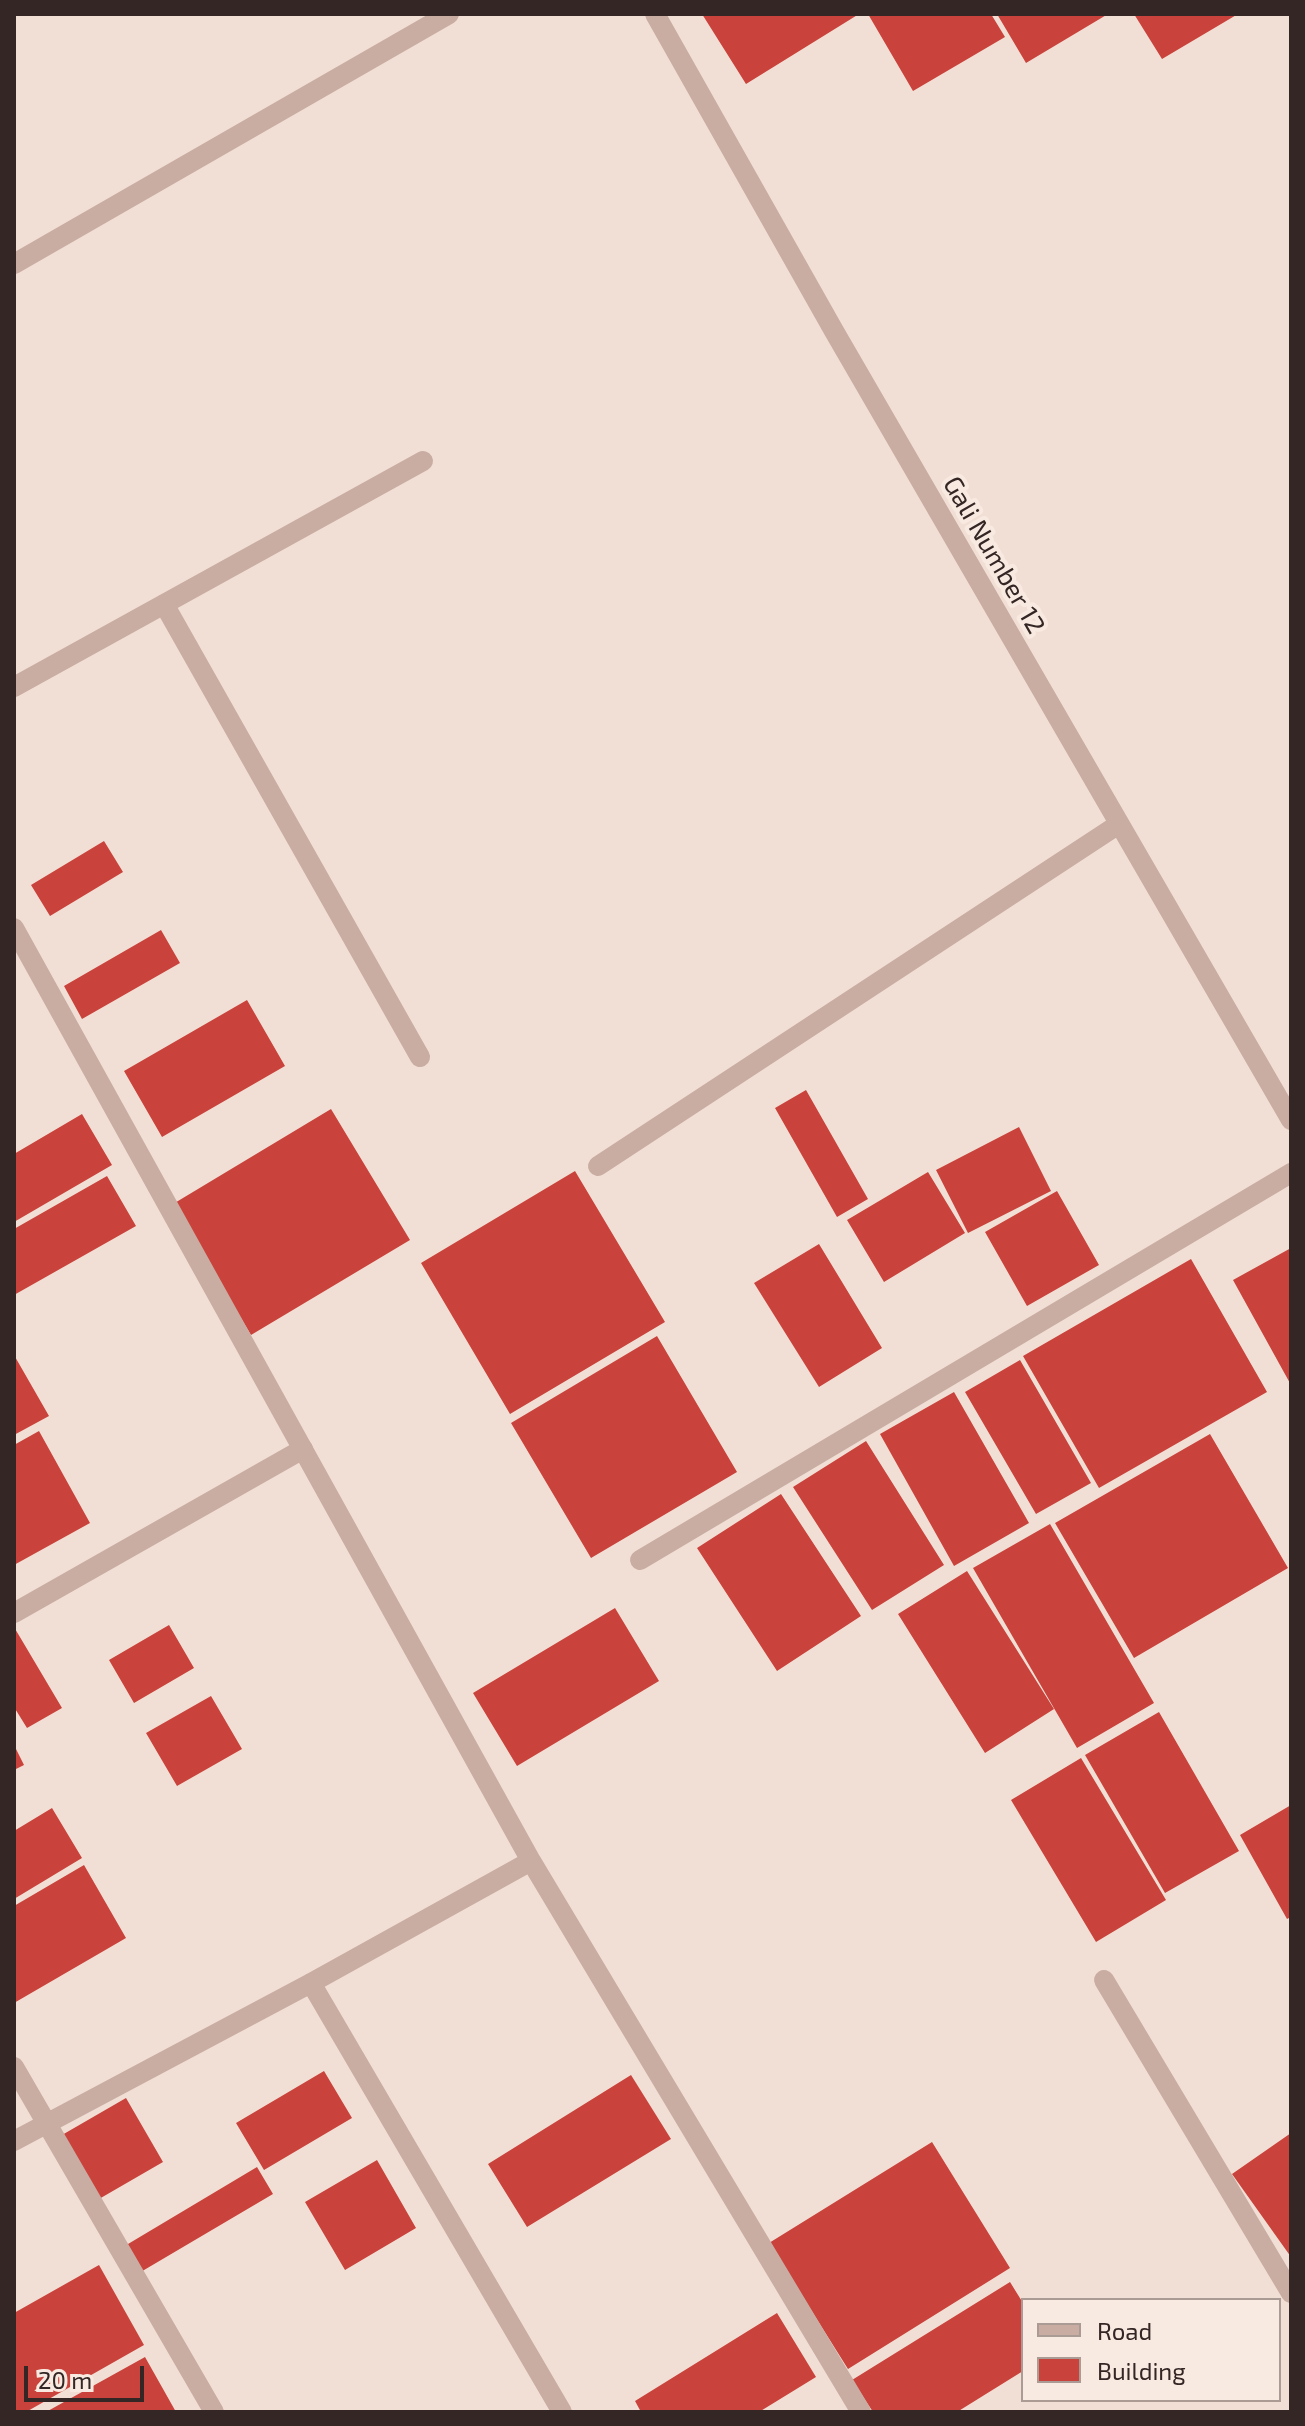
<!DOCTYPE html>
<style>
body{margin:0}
#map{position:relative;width:1305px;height:2426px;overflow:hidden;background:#f1dfd5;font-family:"Exo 2",sans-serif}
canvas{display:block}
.frame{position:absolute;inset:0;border:16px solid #332624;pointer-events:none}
.legend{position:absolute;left:1021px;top:2298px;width:260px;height:104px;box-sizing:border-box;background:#f9eae1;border:2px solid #aa9c95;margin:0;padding:10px 14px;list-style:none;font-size:24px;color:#332624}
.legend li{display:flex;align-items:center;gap:16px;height:40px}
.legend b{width:40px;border:2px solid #aa9c95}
.scale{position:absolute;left:24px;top:2366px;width:120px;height:36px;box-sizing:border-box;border:4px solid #332624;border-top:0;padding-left:10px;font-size:24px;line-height:28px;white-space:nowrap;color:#332624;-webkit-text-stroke:6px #f9eae1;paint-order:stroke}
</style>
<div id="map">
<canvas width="1305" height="2426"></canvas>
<div class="frame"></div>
<ul class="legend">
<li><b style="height:10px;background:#c9aca2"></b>Road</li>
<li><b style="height:22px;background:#c9423b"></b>Building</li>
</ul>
<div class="scale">20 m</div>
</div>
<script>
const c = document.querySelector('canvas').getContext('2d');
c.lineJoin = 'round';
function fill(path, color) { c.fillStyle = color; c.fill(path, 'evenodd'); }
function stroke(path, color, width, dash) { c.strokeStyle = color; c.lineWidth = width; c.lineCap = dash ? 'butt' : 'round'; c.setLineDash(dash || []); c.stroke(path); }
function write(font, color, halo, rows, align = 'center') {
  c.font = font + ' "Exo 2",sans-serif'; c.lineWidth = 8; c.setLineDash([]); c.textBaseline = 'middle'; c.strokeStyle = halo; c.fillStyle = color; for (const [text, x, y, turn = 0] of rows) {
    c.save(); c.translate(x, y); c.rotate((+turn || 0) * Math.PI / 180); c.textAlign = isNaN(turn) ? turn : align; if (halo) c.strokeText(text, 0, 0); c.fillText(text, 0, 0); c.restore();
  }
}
fill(new Path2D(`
 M702,14H859L746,84Z
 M868,14H991L1005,37L913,91Z
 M997,14H1108L1026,63Z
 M1134,14H1238L1162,59Z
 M104,841L123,872L50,916L31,885Z
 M161,930L180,963L82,1019L64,986Z
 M247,1000L285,1066L162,1137L124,1071Z
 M806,1090L868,1199L837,1217L775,1108Z
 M331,1109L410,1240L251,1335L173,1204Z
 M82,1114L112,1165L14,1222V1154Z
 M1019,1127L1051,1191L968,1233L936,1170Z
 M575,1171L665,1322L510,1414L421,1263Z
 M928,1172L965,1233L884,1282L847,1220Z
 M107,1176L136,1226L14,1295V1229Z
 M1057,1191L1099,1265L1027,1306L985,1232Z
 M819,1244L882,1348L819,1387L754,1283Z
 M1291,1248V1385L1233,1280Z
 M1191,1259L1267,1392L1099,1488L1023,1356Z
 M657,1336L737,1472L591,1558L511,1423Z
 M14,1355L49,1416L14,1435Z
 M1020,1360L1091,1483L1036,1514L965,1392Z
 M954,1392L1029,1523L954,1566L880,1434Z
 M39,1431L90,1523L14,1565V1445Z
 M1210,1434L1288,1568L1134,1658L1055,1523Z
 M866,1441L944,1565L872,1610L793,1487Z
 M781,1494L861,1616L777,1671L697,1548Z
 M1050,1524L1154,1703L1077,1748L973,1568Z
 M967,1571L1054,1709L985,1753L898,1614Z
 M615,1608L659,1681L517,1766L473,1693Z
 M169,1625L194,1668L134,1703L109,1660Z
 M14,1627L62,1708L27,1728L14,1707Z
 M211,1696L242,1749L177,1786L146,1733Z
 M1159,1712L1239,1851L1165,1893L1085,1755Z
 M14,1745L24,1765L14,1770Z
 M1081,1758L1166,1900L1096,1942L1011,1800Z
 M1291,1805V1917L1287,1919L1240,1835Z
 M52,1808L82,1858L14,1899V1831Z
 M84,1865L126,1938L14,2003V1906Z
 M324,2071L352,2118L264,2170L236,2123Z
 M631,2075L671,2139L527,2227L488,2164Z
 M126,2098L163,2162L99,2199L62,2135Z
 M1291,2133V2257L1232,2174Z
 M932,2142L1010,2268L848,2369L769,2243Z
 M377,2160L416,2228L345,2270L305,2202Z
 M257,2167L273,2194L139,2273L123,2247Z
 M99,2265L144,2345L26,2412H14V2313Z
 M1010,2282L1023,2303V2371L957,2412H873L852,2380Z
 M777,2313L816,2377L759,2412H641L635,2401Z
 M145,2357L176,2412H46Z`), '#c9423b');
stroke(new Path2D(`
 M655,14L834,331L1291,1120
 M14,264L449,14
 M164,604L420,1057
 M14,687L423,461
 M598,1166L1119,824
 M640,1560L1291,1173
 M14,1613L303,1449
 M1104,1980L1291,2293`), '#c9aca2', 20);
stroke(new Path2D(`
 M14,928L531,1861L861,2412
 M311,1983L562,2412
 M14,2067L214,2412
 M14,2141L311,1983L531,1861`), '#c9aca2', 20);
write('26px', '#332624', '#f9eae1', [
 ["Gali Number 12",994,555,60]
]);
</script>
